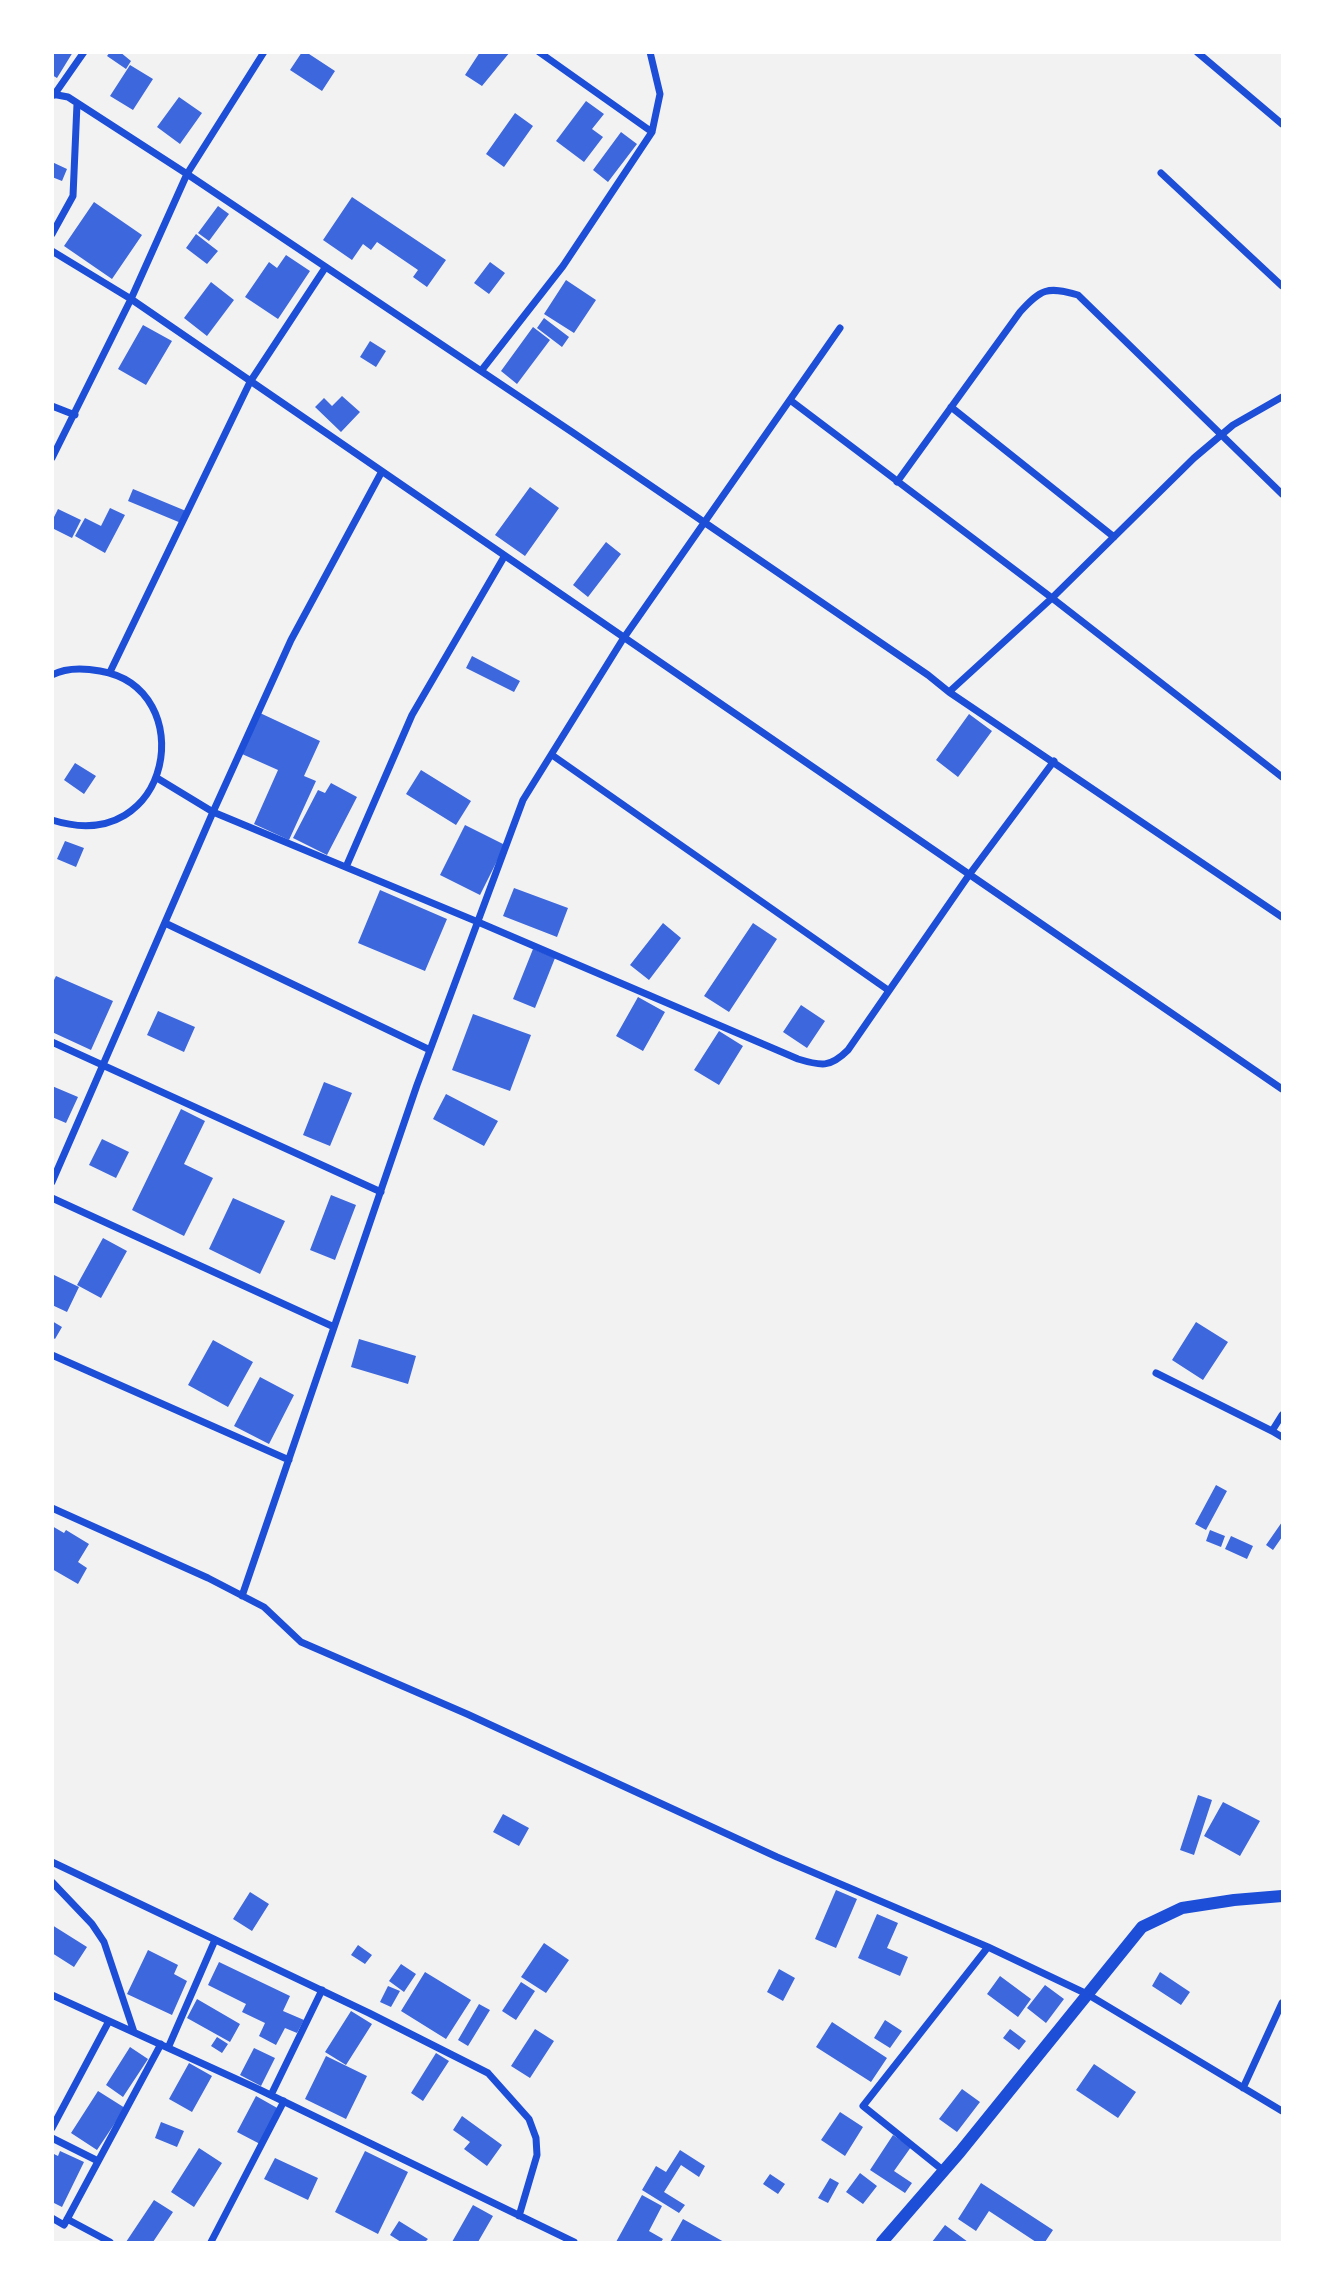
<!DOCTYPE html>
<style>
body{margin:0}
#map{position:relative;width:1335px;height:2295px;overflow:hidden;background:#f2f2f2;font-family:"Golos Text",sans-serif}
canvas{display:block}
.frame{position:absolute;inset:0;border:54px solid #fff;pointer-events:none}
</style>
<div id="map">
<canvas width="1335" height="2295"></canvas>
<div class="frame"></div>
</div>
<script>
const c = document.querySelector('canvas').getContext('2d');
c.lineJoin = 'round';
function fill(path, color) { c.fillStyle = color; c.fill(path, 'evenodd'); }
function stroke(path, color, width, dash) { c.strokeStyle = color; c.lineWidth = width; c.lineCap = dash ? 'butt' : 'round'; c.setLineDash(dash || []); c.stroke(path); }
fill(new Path2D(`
 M52,52H73L57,78L52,75Z
 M110,52H120L131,61L126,69L107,56Z
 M302,52H306L335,71L322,91L290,70Z
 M480,52H510L482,86L465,75Z
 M130,65L153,79L133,110L110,96Z
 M179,97L202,113L180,144L157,127Z
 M586,101L604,114L592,129L603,137L584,162L556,141Z
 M515,113L533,126L504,167L486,154Z
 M621,132L637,144L608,182L593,170Z
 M52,162L67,169L62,181L52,177Z
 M352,197L446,260L427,287L413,277L418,270L377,242L371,250L363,244L352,260L323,240Z
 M94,202L142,235L112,279L64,246Z
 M218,206L229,214L209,241L198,233Z
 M196,234L218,251L207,264L186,248Z
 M286,255L310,271L278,319L245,297L269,262L277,268Z
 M490,262L505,273L489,294L474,283Z
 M566,280L596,300L574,333L544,314Z
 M211,282L234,300L207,336L184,318Z
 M544,318L569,337L562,347L537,328Z
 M143,325L172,341L146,385L118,369Z
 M533,327L550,340L517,384L501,371Z
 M370,341L386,351L376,367L360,357Z
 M342,396L360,412L341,432L315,407L324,398L332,406Z
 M530,487L559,508L525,556L495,535Z
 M133,489L186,511L181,523L128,501Z
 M110,508L125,515L105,553L75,536L85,518L101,526Z
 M58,509L81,520L72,538L52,528V521Z
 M606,542L621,554L588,597L573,585Z
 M472,656L520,681L514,692L466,668Z
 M260,713L320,741L304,776L316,781L289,840L254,824L278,770L242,754Z
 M969,714L992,731L958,777L936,760Z
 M75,763L96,776L84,794L64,780Z
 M421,770L471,801L456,825L406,794Z
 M331,783L357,797L327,855L293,838L318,790L325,793Z
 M465,825L505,845L480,895L440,875Z
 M65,841L84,848L76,867L57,859Z
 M514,888L568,908L557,937L503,916Z
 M380,890L447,919L425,971L358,943Z
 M663,923L681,938L649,980L630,965Z
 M753,923L777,939L729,1012L704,996Z
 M533,949L555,958L535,1008L513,999Z
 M56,976L113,1001L91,1050L52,1032V984Z
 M638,997L665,1012L643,1051L616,1036Z
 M801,1005L825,1021L807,1048L783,1032Z
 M158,1011L195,1027L184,1052L147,1035Z
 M473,1014L531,1035L510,1091L452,1070Z
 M719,1031L743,1046L719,1085L694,1070Z
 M324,1082L352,1093L330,1146L303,1135Z
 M52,1086L78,1097L66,1123L52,1117Z
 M446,1094L498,1121L484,1146L433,1119Z
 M181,1109L205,1121L184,1164L213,1178L184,1236L132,1210Z
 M102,1139L129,1152L116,1178L89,1165Z
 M331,1195L356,1205L335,1260L310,1250Z
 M233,1198L285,1221L260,1274L209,1249Z
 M103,1238L127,1251L101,1298L77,1285Z
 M52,1274L79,1287L67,1312L52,1305Z
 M52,1321L62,1327L55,1339L52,1337Z
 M1196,1322L1228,1342L1203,1380L1172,1360Z
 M359,1339L416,1356L408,1384L351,1367Z
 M213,1340L253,1362L228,1407L188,1385Z
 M260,1377L294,1395L269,1444L234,1426Z
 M1216,1485L1227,1491L1206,1530L1195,1524Z
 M1282,1522V1537L1273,1550L1266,1545Z
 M52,1526L64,1533L66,1530L89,1544L78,1562L87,1568L78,1584L52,1569Z
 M1210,1530L1225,1536L1221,1547L1206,1541Z
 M1231,1536L1253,1546L1247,1559L1225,1549Z
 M1198,1795L1212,1800L1194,1855L1180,1850Z
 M1223,1802L1260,1821L1240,1856L1204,1836Z
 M503,1814L529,1828L519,1846L493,1832Z
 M836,1890L857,1899L836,1948L815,1939Z
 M250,1892L269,1904L252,1931L233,1919Z
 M877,1914L898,1923L887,1948L908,1957L900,1976L858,1958Z
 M52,1925L87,1947L74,1967L52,1953Z
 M544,1943L569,1960L546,1993L521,1977Z
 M358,1945L372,1955L365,1964L351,1955Z
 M148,1950L178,1965L174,1974L187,1981L172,2015L127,1994Z
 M219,1962L290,1996L283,2011L304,2020L297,2033L285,2028L276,2045L259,2036L265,2023L242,2012L246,2004L208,1985Z
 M401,1964L416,1974L404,1992L389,1981Z
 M779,1969L795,1978L783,2001L767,1992Z
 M425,1972L471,2000L446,2039L401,2011Z
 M1160,1972L1190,1992L1181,2005L1152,1986Z
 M1000,1976L1031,1999L1018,2017L987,1994Z
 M521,1982L535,1991L516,2020L502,2011Z
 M1045,1985L1064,1999L1046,2023L1027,2008Z
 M388,1986L400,1991L391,2007L380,2002Z
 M197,1999L240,2024L230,2042L187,2018Z
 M479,2004L490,2010L468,2046L458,2040Z
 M351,2011L372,2024L346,2065L325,2052Z
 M885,2020L902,2031L890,2048L874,2038Z
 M832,2022L887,2058L871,2082L816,2047Z
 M535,2029L554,2041L530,2078L511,2066Z
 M1010,2029L1026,2041L1019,2050L1003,2038Z
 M217,2037L228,2044L222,2053L211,2046Z
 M130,2047L148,2059L123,2097L106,2085Z
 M254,2048L275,2058L261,2086L240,2075Z
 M436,2053L449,2061L423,2101L411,2093Z
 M326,2056L367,2076L346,2119L305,2099Z
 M189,2063L212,2076L192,2112L169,2099Z
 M1094,2064L1136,2092L1118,2118L1076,2090Z
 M962,2089L980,2102L957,2132L939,2119Z
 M98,2091L125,2108L97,2150L71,2133Z
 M256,2096L279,2109L260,2144L237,2132Z
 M840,2112L863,2127L845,2156L821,2140Z
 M462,2116L502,2145L487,2166L464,2149L470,2142L453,2130Z
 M161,2122L184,2131L177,2147L155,2138Z
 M893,2135L911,2147L894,2171L912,2183L905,2193L870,2170Z
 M199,2148L222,2163L194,2207L171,2192Z
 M680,2150L705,2166L699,2177L681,2165L664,2192L685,2205L679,2213L642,2190L656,2166L666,2172Z
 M60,2151L84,2162L62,2207L52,2202V2153L58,2156Z
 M365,2151L408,2172L378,2234L335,2212Z
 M275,2158L318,2178L308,2200L264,2179Z
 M860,2173L877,2186L863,2204L846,2192Z
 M770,2174L785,2184L778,2194L763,2184Z
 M830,2178L839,2183L828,2203L818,2198Z
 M981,2183L1053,2230L1045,2242H1036L989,2211L976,2231L958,2219Z
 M642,2195L662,2206L649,2231L663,2239L661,2242H616Z
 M154,2200L173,2212L153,2242H126Z
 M473,2205L493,2216L478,2242H452Z
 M683,2219L724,2242H670Z
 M399,2221L428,2239L425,2242H401L390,2235Z
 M945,2225L968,2242H932Z`), '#3d67dc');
stroke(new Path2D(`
 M539,52L652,132
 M1197,52L1282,124
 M52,94L68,97L187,174L572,432L928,675L949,692L1282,917
 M54,95L84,52
 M1161,173L1282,286
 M52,234L73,196L77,104
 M52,251L131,299L1282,1089
 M481,371L563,266L652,132L660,94L650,52
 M790,400L1052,598L1282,777
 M52,406L75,415
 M951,407L1114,537
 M52,458L131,299L187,174L264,52
 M897,482L1020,312C1041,289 1047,286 1078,295L1282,494
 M110,672L250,382L325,268
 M52,675C67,667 84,668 100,671C201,688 173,858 52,820
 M949,692L1052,598L1194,458L1233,425L1282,397
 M552,755L888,990
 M157,778L213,812L478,922L798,1059C821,1066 830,1068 848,1050L969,875L1054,761
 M346,867L412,715L504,557
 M165,923L430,1050
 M52,1042L381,1192
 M52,1182L213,812L291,640L381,473
 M52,1198L334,1327
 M52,1355L289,1460
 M1156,1373L1272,1431
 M1282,1415L1272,1431L1282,1437
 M52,1508L208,1578L264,1607L301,1642L467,1714L777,1857L988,1947L1087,1994L1282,2111
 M242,1596L417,1085L523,800L623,639L840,328
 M52,1862L369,2013L488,2073L529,2119L536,2138L537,2155L519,2216
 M52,1882L92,1924L104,1942L134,2032
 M52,1995L256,2088L574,2242
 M168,2048L215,1940
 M1243,2088L1282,2003
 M271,2095L322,1990
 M52,2128L109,2021
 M52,2138L98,2161
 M944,2171L863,2106L988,1947
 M52,2218L64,2225L161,2044
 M67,2219L110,2242
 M211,2242L284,2101`), '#1d4ed8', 7);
stroke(new Path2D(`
 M882,2242L960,2152L1142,1927L1182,1908L1234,1900L1282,1896`), '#1d4ed8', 12);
</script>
